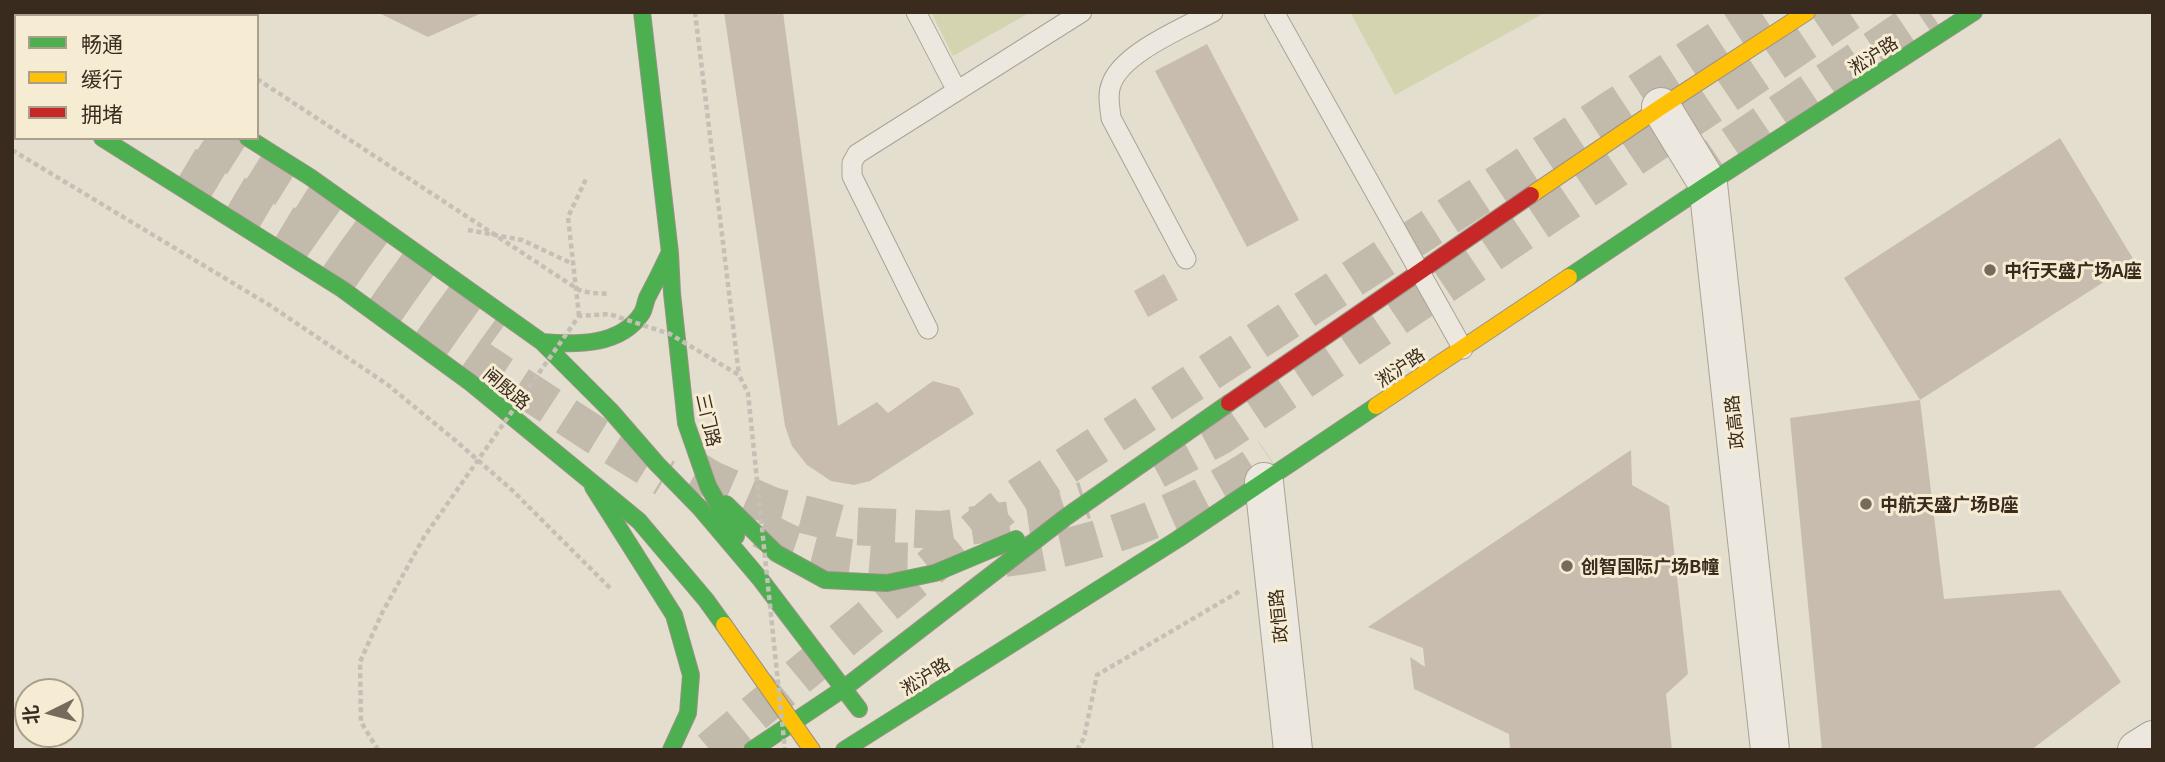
<!DOCTYPE html>
<meta charset="utf-8">
<style>
body{margin:0}
#map{position:relative;width:2165px;height:762px;overflow:hidden;background:#e4dece;font-family:Georgia,"Noto Sans SC",serif}
canvas{display:block}
.frame{position:absolute;inset:0;border:14px solid #392b1e;pointer-events:none}
.legend{position:absolute;left:14px;top:14px;width:245px;height:126px;box-sizing:border-box;background:#f6ecd3;border:2px solid #aa9f8b;margin:0;padding:9px 12px;list-style:none;font-size:21px;color:#392b1e}
.legend li{display:flex;align-items:center;gap:14px;height:35px}
.legend b{width:35px;border:2px solid #aa9f8b}
.north{position:absolute;left:14px;top:678px;width:70px;height:70px;box-sizing:border-box;background:#f6ecd3;border:2px solid #aa9f8b;border-radius:50%;rotate:264deg;font-size:19px;font-weight:700;line-height:28px;text-align:center;color:#392b1e}
.north::after{content:'';display:block;margin:auto;width:24px;height:32px;background:#756a5c;clip-path:polygon(50% 0,100% 100%,50% 72%,0 100%)}
</style>
<div id="map">
<canvas width="2165" height="762"></canvas>
<div class="frame"></div>
<ul class="legend">
<li><b style="height:9px;background:#4caf50"></b>畅通</li>
<li><b style="height:9px;background:#ffc107"></b>缓行</li>
<li><b style="height:9px;background:#c62828"></b>拥堵</li>
</ul>
<div class="north">北</div>
</div>
<script>
const c = document.querySelector('canvas').getContext('2d');
c.lineJoin = 'round';
function fill(path, color) { c.fillStyle = color; c.fill(path, 'evenodd'); }
function stroke(path, color, width, dash) { c.strokeStyle = color; c.lineWidth = width; c.lineCap = dash ? 'butt' : 'round'; c.setLineDash(dash || []); c.stroke(path); }
function write(font, color, halo, rows, align = 'center') {
  c.font = font + ' Georgia,"Noto Sans SC",serif'; c.lineWidth = 6; c.setLineDash([]); c.textBaseline = 'middle'; c.strokeStyle = halo; c.fillStyle = color; for (const [text, x, y, turn = 0] of rows) {
    c.save(); c.translate(x, y); c.rotate((+turn || 0) * Math.PI / 180); c.textAlign = isNaN(turn) ? turn : align; if (halo) c.strokeText(text, 0, 0); c.fillText(text, 0, 0); c.restore();
  }
}
fill(new Path2D(`
 M931,12H1031L953,56Z
 M1350,12H1546L1395,95Z`), '#d4d5b0');
fill(new Path2D(`
 M377,12H484L428,37Z
 M724,12H783L838,426L877,402L888,413L933,381L959,388L974,414L870,481L854,485L831,481L807,465L792,446L785,426Z
 M1207,44L1299,220L1247,247L1155,71Z
 M2060,138L2135,262L1920,400L1844,278Z
 M1164,274L1178,300L1148,317L1134,291Z
 M1920,400L1944,599L2060,590L2121,682L2031,750H1822L1790,418Z
 M1631,450L1632,485L1669,506L1688,674L1666,694L1672,750H1510L1509,734L1414,689L1410,657L1425,667L1423,648L1368,627Z`), '#c8bcae');
stroke(new Path2D(`
 M710,750L1003,507L1761,12`), '#c2baab', 38, [38, 19]);
stroke(new Path2D(`
 M205,138L305,201L495,338
 M186,165L285,224L486,364L595,435L665,478
 M1685,177L1930,12
 M1156,470L1220,436L1849,12
 M697,471L712,480L772,506L849,526L941,530L1033,517L1085,500
 M761,529C771,534 781,540 791,544C840,562 893,562 944,562
 M1005,558C1102,546 1188,512 1269,457`), '#c2baab', 38, [38, 19]);
const lane = new Path2D(`
 M916,12L957,91
 M1274,12L1463,349
 M1186,259L1111,118C1110,107 1107,95 1111,85C1121,53 1184,28 1213,12
 M928,329L852,176V163L857,154L1082,12`);
const street = new Path2D(`
 M1661,107L1708,184L1770,750
 M1264,482L1293,750
 M2137,750L2153,740`);
const fast = new Path2D(`
 M642,12L670,253L672,293L686,423L708,486L736,536
 M12,20L16,22
 M102,138L342,289L471,383L639,521L706,600L724,625
 M248,138L310,177L542,342L610,410L657,464L700,508L761,580L859,709
 M1569,277L1708,184L1974,12
 M542,342C576,345 621,346 642,313C645,308 645,303 647,298C655,283 662,269 669,254
 M593,487L674,615L691,675L688,713L671,750
 M726,504L776,553L825,580L887,583L935,573L1016,539
 M843,689L1066,517L1229,403
 M752,750L843,689
 M844,750L1178,539L1376,406`);
const slow = new Path2D(`
 M45,12L50,16
 M1531,195L1661,107L1807,12
 M1376,406L1569,277
 M724,625L812,750`);
const jam = new Path2D(`
 M12,59L16,61
 M1229,403L1531,195`);
stroke(lane, '#aaa396', 21);
stroke(street, '#aaa396', 40);
stroke(fast, '#999286', 18);
stroke(slow, '#999286', 18);
stroke(jam, '#999286', 18);
stroke(new Path2D(`
 M147,12L153,16
 M695,12L739,375
 M257,79L579,290L591,293L610,294
 M12,150L271,306L388,385L456,441L512,490L610,588
 M1077,750L1084,738L1097,675L1240,591`), '#c5bfb6', 4.5, [5, 3.5]);
stroke(lane, '#ece8df', 19);
stroke(street, '#ece8df', 38);
stroke(fast, '#4caf50', 16);
stroke(slow, '#ffc107', 16);
stroke(jam, '#c62828', 16);
stroke(new Path2D(`
 M468,230L522,240L573,264
 M579,316L568,217L587,177
 M378,750L361,722L360,662L382,613L424,537L579,316L609,314L670,334L739,375L748,393L785,750`), '#c5bfb6', 4.5, [5, 3.5]);
for (const [x, y, r, color] of [
 [1990,270,7,"#756a5c"],
 [1866,504,7,"#756a5c"],
 [1567,566,7,"#756a5c"]
]) { const dot = new Path2D(); dot.arc(x, y, r, 0, 2 * Math.PI); c.fillStyle = color; c.fill(dot); stroke(dot, '#f6ecd3', 2.5); }
write('18px', '#392b1e', '#f6ecd3', [
 ["淞沪路",1873,55,-33],
 ["淞沪路",1400,367,-34],
 ["闸殷路",507,388,40],
 ["三门路",709,420,77],
 ["政高路",1734,422,-96],
 ["政恒路",1278,616,-96],
 ["淞沪路",925,676,-32]
]);
write('bold 18px', '#392b1e', '#f6ecd3', [
 ["中行天盛广场A座",2004,270],
 ["中航天盛广场B座",1880,504],
 ["创智国际广场B幢",1581,566]
], 'left');
</script>
